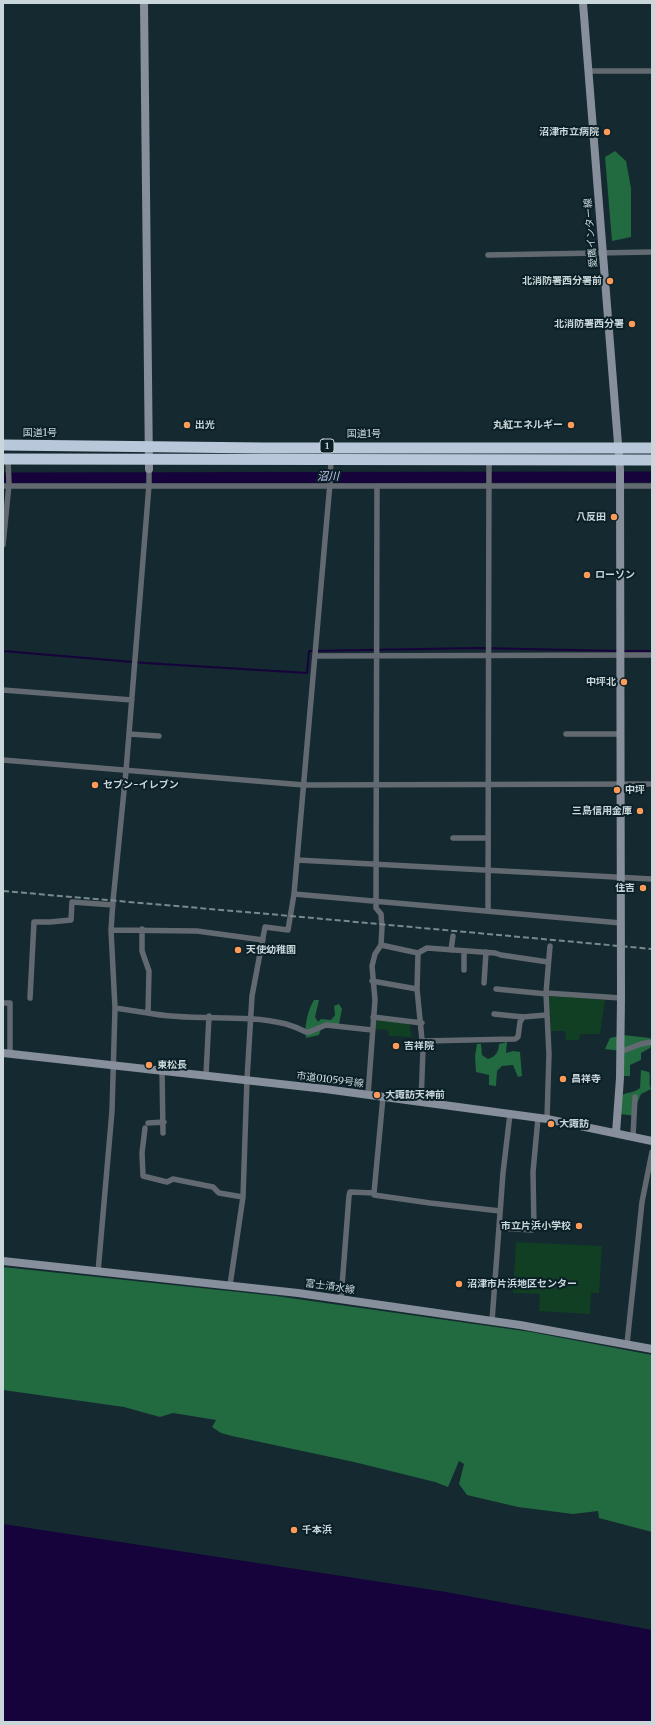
<!DOCTYPE html>
<meta charset="utf-8">
<style>
body{margin:0}
#map{position:relative;width:655px;height:1725px;overflow:hidden;background:#142930;font-family:Merriweather,serif}
canvas{display:block}
.frame{position:absolute;inset:0;border:4px solid #c9d6da;pointer-events:none}
</style>
<div id="map">
<canvas width="655" height="1725"></canvas>
<div class="frame"></div>
</div>
<script>
const c = document.querySelector('canvas').getContext('2d');
c.lineJoin = 'round';
function fill(path, color) { c.fillStyle = color; c.fill(path, 'evenodd'); }
function stroke(path, color, width, dash) { c.strokeStyle = color; c.lineWidth = width; c.lineCap = dash ? 'butt' : 'round'; c.setLineDash(dash || []); c.stroke(path); }
function write(font, color, halo, rows, align = 'center') {
  c.font = font + ' Merriweather,"Noto Sans JP",serif'; c.lineWidth = 4; c.setLineDash([]); c.textBaseline = 'middle'; c.strokeStyle = halo; c.fillStyle = color; for (const [text, x, y, turn = 0] of rows) {
    c.save(); c.translate(x, y); c.rotate((+turn || 0) * Math.PI / 180); c.textAlign = isNaN(turn) ? turn : align; if (halo) c.strokeText(text, 0, 0); c.fillText(text, 0, 0); c.restore();
  }
}
fill(new Path2D(`
 M551,996L605,1000L600,1034H580L579,1040H566L565,1031H551L549,997Z
 M374,1019L409,1024L412,1037L389,1036L388,1030L374,1029Z
 M516,1242L602,1246L599,1293H591L590,1314L539,1311L540,1294L513,1293Z`), '#103f24');
fill(new Path2D(`
 M615,151L626,161L631,188V237L612,241L605,157Z
 M314,1000H319L315,1017L318,1022L321,1019L331,1020L335,1015L334,1006L339,1004L342,1009L339,1024L321,1029L319,1035L306,1038C304,1025 308,1010 314,1000Z
 M623,1035L650,1038L652,1043L650,1048L641,1053V1060L630,1065V1076H622L621,1051L605,1049L610,1038Z
 M507,1042L506,1053L513,1051L520,1052L522,1076L518,1077L513,1065L502,1066L497,1071L496,1086L489,1085V1075L476,1072L475,1056L477,1044H481L482,1055L488,1059C495,1057 499,1052 499,1044Z
 M641,1070L649,1072C651,1078 648,1083 651,1089L641,1094L636,1106V1116L620,1114L622,1095C628,1092 634,1093 640,1088Z
 M3,1267L276,1296L531,1332L652,1355V1532L599,1518L598,1511L573,1514L518,1507L467,1495L459,1484L464,1464L459,1461L448,1487L435,1482L354,1462L232,1436L221,1433L212,1427L216,1420L173,1413L160,1417L124,1407L3,1390Z`), '#226a40');
fill(new Path2D(`
 M3,1524L446,1592L652,1630V1722H3Z`), '#16033b');
stroke(new Path2D(`
 M3,651L145,663L307,673L309,651L479,648L619,651
 M623,651H652`), '#16033b', 2);
stroke(new Path2D(`
 M3,478L652,477`), '#16033b', 11);
stroke(new Path2D(`
 M588,71H652
 M488,255L652,252
 M3,486H652
 M3,545L9,484L8,459
 M315,656L652,655
 M3,690L132,700
 M129,734L159,736
 M566,734H620
 M3,760L304,785L652,784
 M453,838H488
 M297,860L652,879
 M294,894L621,923
 M488,911L489,460
 M111,930L197,931L263,940
 M381,945L418,953L417,989L423,1050L421,1102
 M451,950L453,936
 M464,951V970
 M418,953L427,948L495,953L501,955L548,962
 M372,981L417,989
 M484,983L486,952
 M496,989L547,994
 M546,993L621,998
 M30,998L34,922H50L71,920L72,902L113,905
 M3,1003H10V1053
 M115,1008L148,1013L149,971L142,951V929
 M148,1013C194,1022 241,1013 286,1024C293,1026 300,1029 306,1032H309L326,1025L372,1030
 M494,1014L523,1017L546,1015
 M373,1017L422,1023
 M423,1041L515,1039L518,1037L520,1022L523,1017
 M620,1052L641,1044L652,1042
 M162,1070L163,1133
 M206,1075L209,1016
 M368,1095L375,1000L372,966L375,954L381,945L382,927L381,914L376,908L377,486
 M547,1119L549,1054L546,993L550,946
 M148,1123L164,1122
 M145,1128L142,1153L143,1176L167,1182L173,1179L213,1187L219,1193L243,1197
 M633,1136L635,1097
 M374,1193V1195L430,1203L500,1211
 M499,1228L532,1230L534,1228L533,1172L538,1118
 M98,1272L112,1111L115,1008L111,930L113,901L126,771L149,485V469
 M230,1285L243,1197L247,1079L252,996L265,927L288,930L294,894L330,483L331,459
 M341,1299L349,1196L350,1192L374,1193L383,1097
 M492,1321L503,1173L510,1114
 M627,1344L642,1202L652,1152`), '#636970', 5.5);
stroke(new Path2D(`
 M144,3L149,469
 M583,3L620,469L621,998L620,1078L616,1133
 M3,1053L325,1089L547,1119L652,1141
 M3,1261L298,1293L520,1325L652,1349`), '#868f9b', 8);
stroke(new Path2D(`
 M3,445L264,448H652
 M3,459L652,460`), '#b9c7da', 11);
stroke(new Path2D(`
 M3,891L291,916L652,949`), '#798a8f', 2, [6, 3]);
for (const [x, y, r, color] of [
 [607,132,4,"#fe9b59"],
 [610,281,4,"#fe9b59"],
 [632,324,4,"#fe9b59"],
 [187,425,4,"#fe9b59"],
 [571,425,4,"#fe9b59"],
 [614,517,4,"#fe9b59"],
 [587,575,4,"#fe9b59"],
 [624,682,4,"#fe9b59"],
 [95,785,4,"#fe9b59"],
 [617,790,4,"#fe9b59"],
 [640,811,4,"#fe9b59"],
 [643,888,4,"#fe9b59"],
 [238,950,4,"#fe9b59"],
 [396,1046,4,"#fe9b59"],
 [149,1065,4,"#fe9b59"],
 [563,1079,4,"#fe9b59"],
 [377,1095,4,"#fe9b59"],
 [551,1124,4,"#fe9b59"],
 [579,1226,4,"#fe9b59"],
 [459,1284,4,"#fe9b59"],
 [294,1530,4,"#fe9b59"]
]) { const dot = new Path2D(); dot.arc(x, y, r, 0, 2 * Math.PI); c.fillStyle = color; c.fill(dot); stroke(dot, '#0a1f26', 1.5); }
for (const [x, y, w] of [
 [327,446,14]
]) { const box = new Path2D(); box.roundRect(x - w / 2, y - 7, w, 14, 3); c.fillStyle = '#0a1f26'; c.fill(box); stroke(box, '#c9d6da', 1); }
write('bold 9px', '#c9d6da', null, [
 ["1",327,446]
]);
write('bold 10px', '#c9d6da', '#0a1f26', [
 ["沼津市立病院",599,132,"right"],
 ["北消防署西分署前",602,281,"right"],
 ["北消防署西分署",624,324,"right"],
 ["出光",195,425],
 ["丸紅エネルギー",563,425,"right"],
 ["八反田",606,517,"right"],
 ["ローソン",595,575],
 ["中坪北",616,682,"right"],
 ["セブン-イレブン",103,785],
 ["中坪",625,790],
 ["三島信用金庫",632,811,"right"],
 ["住吉",635,888,"right"],
 ["天使幼稚園",246,950],
 ["吉祥院",404,1046],
 ["東松長",157,1065],
 ["昌祥寺",571,1079],
 ["大諏訪天神前",385,1095],
 ["大諏訪",559,1124],
 ["市立片浜小学校",571,1226,"right"],
 ["沼津市片浜地区センター",467,1284],
 ["千本浜",302,1530]
], 'left');
write('10px', '#c9d6da', '#0a1f26', [
 ["愛鷹インター線",591,233,-95],
 ["国道1号",40,433],
 ["国道1号",364,434],
 ["市道01059号線",330,1080,7],
 ["富士清水線",330,1287,8]
]);
write('italic 11px', '#cac3fb', '#0a1f26', [
 ["沼川",328,477]
]);
</script>
